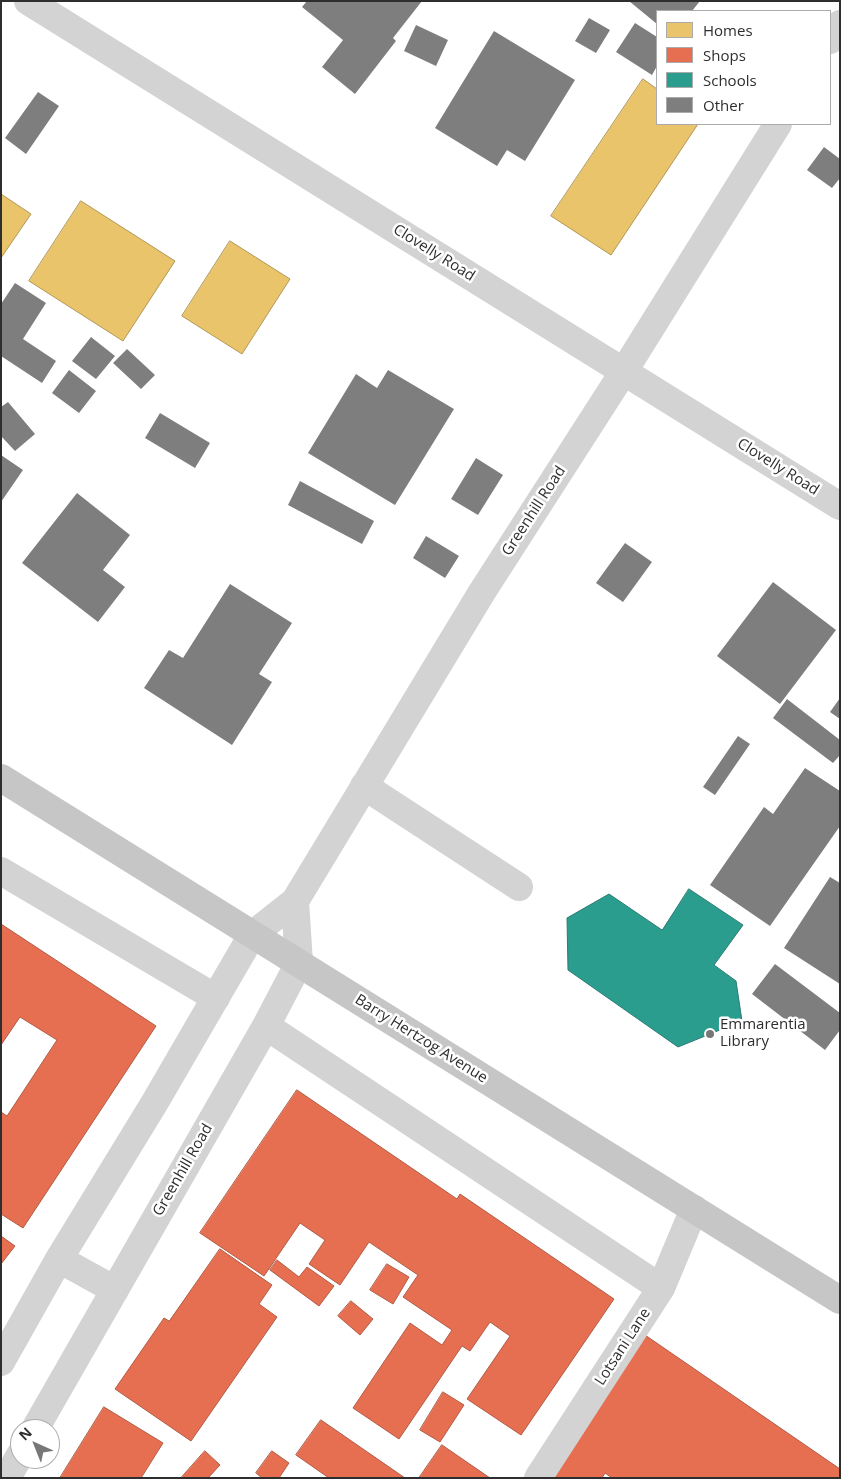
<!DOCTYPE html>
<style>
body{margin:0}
#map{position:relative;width:841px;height:1479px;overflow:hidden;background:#fff;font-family:"Open Sans",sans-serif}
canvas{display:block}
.frame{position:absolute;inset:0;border:2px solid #2e2e2e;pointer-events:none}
.legend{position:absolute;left:656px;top:10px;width:175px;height:115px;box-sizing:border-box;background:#fff;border:1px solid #ababab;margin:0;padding:6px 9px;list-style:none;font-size:15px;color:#2e2e2e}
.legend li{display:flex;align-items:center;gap:10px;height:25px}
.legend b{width:25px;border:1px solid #ababab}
.north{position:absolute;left:10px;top:1419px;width:50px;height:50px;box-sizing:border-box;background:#fff;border:1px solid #ababab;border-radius:50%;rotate:316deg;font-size:14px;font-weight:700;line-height:20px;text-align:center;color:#2e2e2e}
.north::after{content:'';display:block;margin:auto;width:18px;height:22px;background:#777;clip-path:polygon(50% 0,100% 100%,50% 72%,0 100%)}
</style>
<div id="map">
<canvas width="841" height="1479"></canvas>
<div class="frame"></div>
<ul class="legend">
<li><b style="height:14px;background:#e9c46a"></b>Homes</li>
<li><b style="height:14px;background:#e76f51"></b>Shops</li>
<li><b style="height:14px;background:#2a9d8f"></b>Schools</li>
<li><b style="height:14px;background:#7e7e7e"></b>Other</li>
</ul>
<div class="north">N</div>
</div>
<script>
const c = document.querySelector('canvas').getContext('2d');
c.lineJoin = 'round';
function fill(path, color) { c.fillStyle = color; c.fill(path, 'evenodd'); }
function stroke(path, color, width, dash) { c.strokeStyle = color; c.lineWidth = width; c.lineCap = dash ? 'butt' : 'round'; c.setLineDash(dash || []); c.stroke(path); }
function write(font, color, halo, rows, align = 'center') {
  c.font = font + ' "Open Sans",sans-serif'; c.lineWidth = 5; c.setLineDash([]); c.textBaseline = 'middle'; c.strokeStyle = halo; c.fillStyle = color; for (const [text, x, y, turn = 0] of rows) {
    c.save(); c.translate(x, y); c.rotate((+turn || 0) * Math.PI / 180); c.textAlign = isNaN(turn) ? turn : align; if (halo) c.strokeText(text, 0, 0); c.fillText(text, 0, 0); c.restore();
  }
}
const homes = new Path2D(`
 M643,79L657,89V124H698L611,255L551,216Z
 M1,194L31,214L1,258Z
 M81,201L175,261L123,341L29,281Z
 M230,241L290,279L242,354L182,316Z`);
fill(homes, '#e9c46a');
stroke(homes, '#b19758', 1);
const shops = new Path2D(`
 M1,924L156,1026L23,1228L1,1214V1112L7,1116L57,1040L20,1017L1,1045Z
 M297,1090L457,1199L460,1194L614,1299L521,1435L467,1399L510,1336L490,1322L470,1351L462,1346L399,1439L353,1408L410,1323L442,1345L452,1330L403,1297L418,1275L369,1242L340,1285L309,1264L325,1240L300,1223L264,1276L200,1233Z
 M1,1236L15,1246L1,1264Z
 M220,1249L272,1285L259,1304L277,1317L191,1441L115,1389L164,1318L169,1321Z
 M277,1260L299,1277L307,1267L334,1286L319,1306L270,1270Z
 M387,1264L409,1277L393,1304L370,1290Z
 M351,1301L373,1319L360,1335L338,1316Z
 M645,1335L840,1469V1478H612L605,1473L602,1478H546Z
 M443,1392L464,1405L440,1442L420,1430Z
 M104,1407L163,1443L141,1478H60Z
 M321,1420L405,1478H329L296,1455Z
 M442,1445L490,1478H419Z
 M205,1451L220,1465L208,1478H181Z
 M272,1451L289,1463L279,1478H262L256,1473Z`);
fill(shops, '#e76f51');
stroke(shops, '#b05c46', 1);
const schools = new Path2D(`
 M689,889L743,925L714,965L736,981L742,1021L678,1047L568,970L567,918L609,894L662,930Z`);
fill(schools, '#2a9d8f');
stroke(schools, '#2b7c72', 1);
fill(new Path2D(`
 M307,1H422L393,38L396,41L355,94L322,67L343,40L302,7Z
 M629,1H700L692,11H657V24Z
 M589,18L610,30L596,53L575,41Z
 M635,23L657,37V66L652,75L616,52Z
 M416,25L448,40L436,66L404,51Z
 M494,31L575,80L525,161L507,150L497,166L435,128Z
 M38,92L59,106L26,154L5,138Z
 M824,147L840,159V178L832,188L807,170Z
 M15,283L46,303L23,339L56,361L42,383L1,356V304Z
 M91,337L115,356L96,379L72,361Z
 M127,349L155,375L141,389L113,363Z
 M69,370L96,391L79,413L52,393Z
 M388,370L454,409L395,505L308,453L356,374L377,388Z
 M8,402L35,434L15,451L1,436V407Z
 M160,413L210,443L195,468L145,438Z
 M1,455L23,470L1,502Z
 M476,458L503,475L478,515L451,499Z
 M300,481L374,521L362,544L288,505Z
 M77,493L130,535L103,570L125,587L98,622L22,563Z
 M426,536L459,556L445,578L413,558Z
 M625,543L652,562L623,602L596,583Z
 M773,582L836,630L780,704L717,656Z
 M230,584L292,623L259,674L272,682L232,745L144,688L169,650L183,658Z
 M840,698V719L830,712Z
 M787,699L840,740V755L833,763L773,718Z
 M738,736L750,744L715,795L703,787Z
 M805,768L840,791V826L770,926L710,885L764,807L773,814Z
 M830,877L840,883V984L784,948Z
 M775,964L840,1013V1030L825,1050L752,994Z`), '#7e7e7e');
stroke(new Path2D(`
 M28,1L840,506
 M830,40L840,24
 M364,786L519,887
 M1,871L216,998
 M266,1026L661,1288
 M59,1259L115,1290
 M1,1362L59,1259L155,1102L252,935L295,901L482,592L624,371L778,124
 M35,1429L266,1026L299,963L295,901
 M7,1478L20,1455
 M538,1478L661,1288L694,1209`), '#d3d3d3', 28);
stroke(new Path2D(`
 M1,778L840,1300`), '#c6c6c6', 28);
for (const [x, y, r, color] of [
 [710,1034,5,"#777"]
]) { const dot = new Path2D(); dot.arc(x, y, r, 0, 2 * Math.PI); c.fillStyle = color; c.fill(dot); stroke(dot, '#fff', 2); }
write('15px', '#2e2e2e', '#fff', [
 ["Clovelly Road",434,253,32],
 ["Clovelly Road",778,467,32],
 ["Greenhill Road",534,511,-57],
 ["Barry Hertzog Avenue",421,1039,32],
 ["Greenhill Road",183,1170,-60],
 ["Lotsani Lane",623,1347,-57]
]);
write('15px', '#2e2e2e', '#fff', [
 ["Emmarentia",720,1025],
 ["Library",720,1042]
], 'left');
</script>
